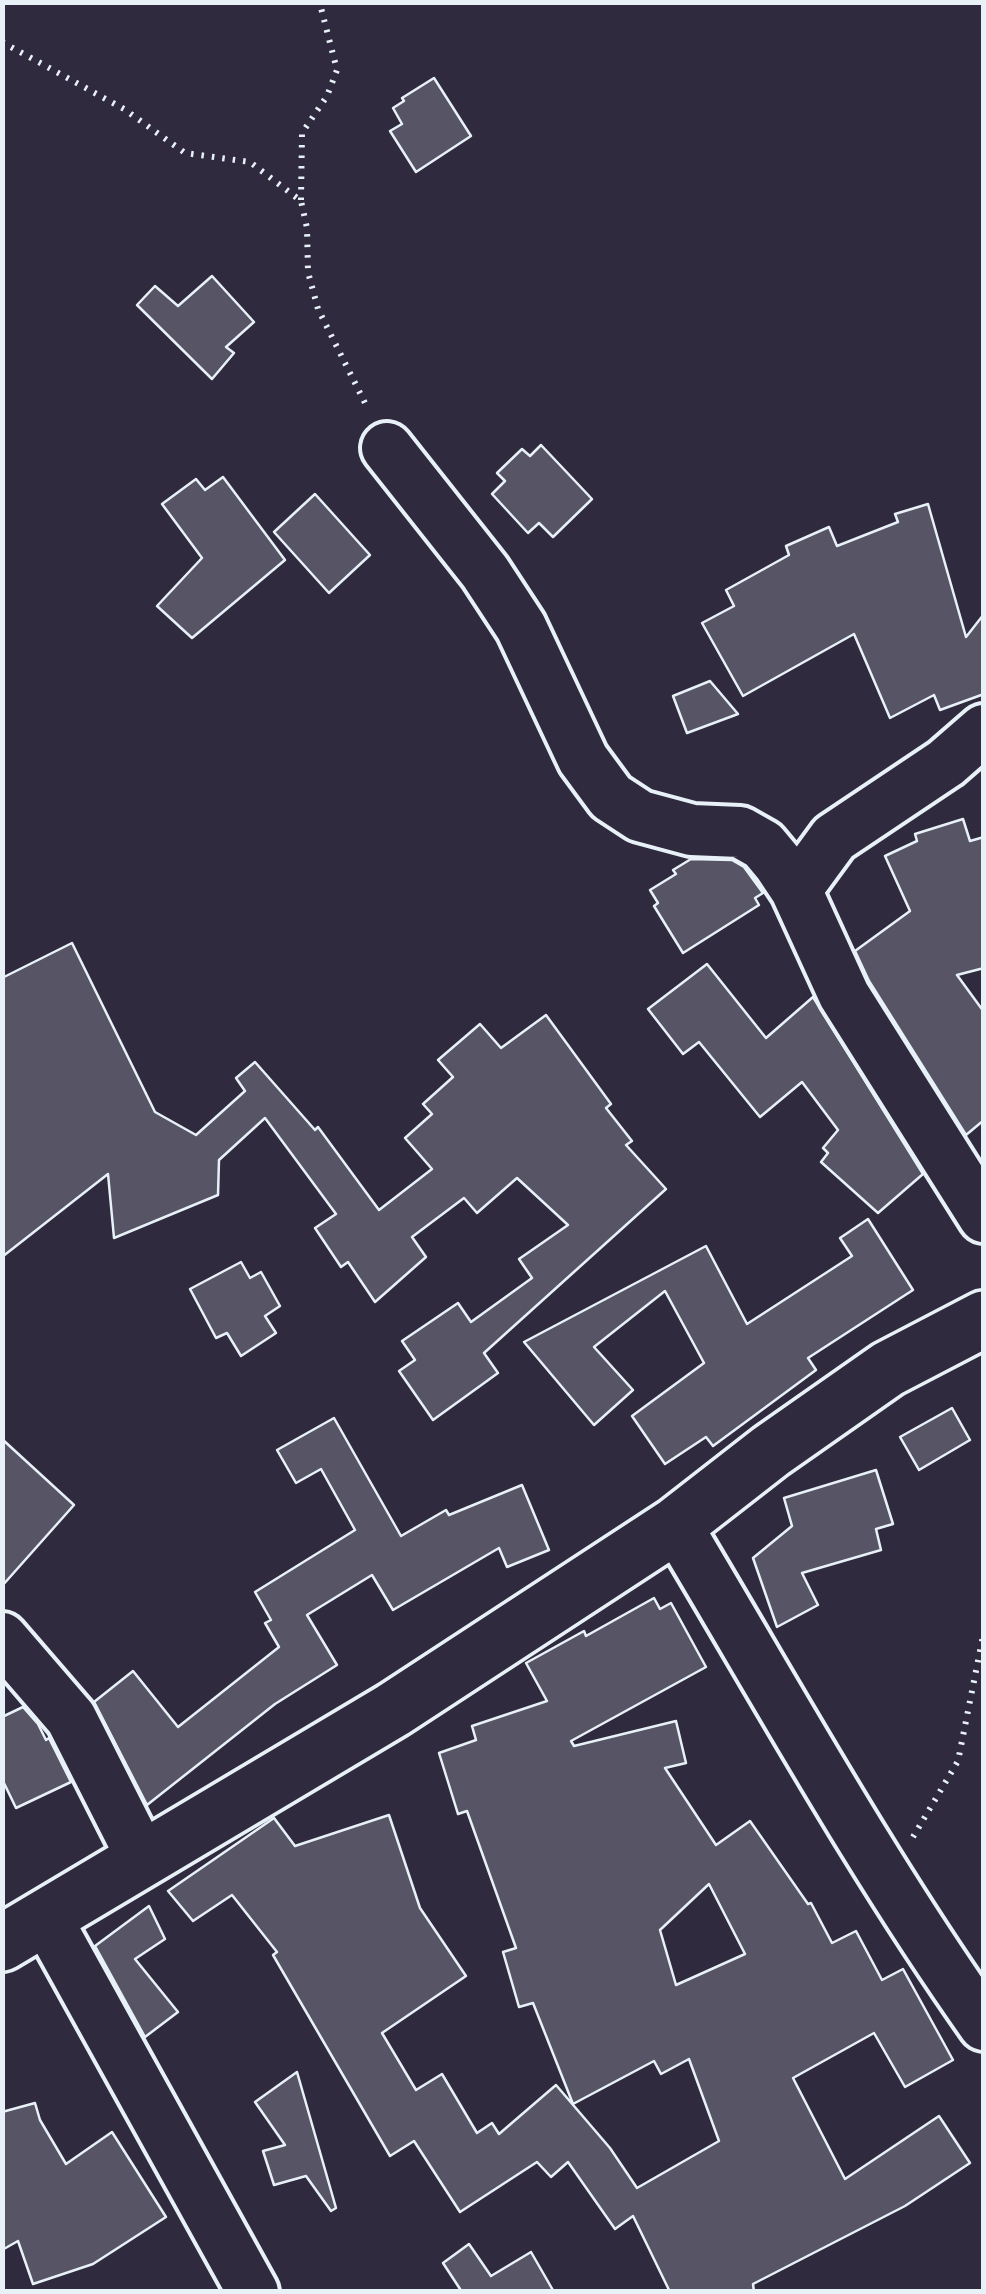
<!DOCTYPE html>
<style>
body{margin:0}
#map{position:relative;width:986px;height:2294px;overflow:hidden;background:#2f2a3d;font-family:Delius,sans-serif}
canvas{display:block}
.frame{position:absolute;inset:0;border:5px solid #e8f1f8;pointer-events:none}
</style>
<div id="map">
<canvas width="986" height="2294"></canvas>
<div class="frame"></div>
</div>
<script>
const c = document.querySelector('canvas').getContext('2d');
c.lineJoin = 'round';
function fill(path, color) { c.fillStyle = color; c.fill(path, 'evenodd'); }
function stroke(path, color, width, dash) { c.strokeStyle = color; c.lineWidth = width; c.lineCap = dash ? 'butt' : 'round'; c.setLineDash(dash || []); c.stroke(path); }
const building = new Path2D(`
 M434,78L471,136L416,172L390,131L402,124L393,108L404,101L402,98Z
 M212,276L254,322L226,347L234,353L212,379L137,305L155,286L178,306Z
 M541,445L592,499L553,537L539,523L528,533L492,494L505,481L497,473L522,449L530,456Z
 M223,477L285,560L192,638L157,606L202,558L162,504L196,479L205,490Z
 M315,494L370,555L329,593L274,532Z
 M928,504L966,637L984,614V694L940,710L934,695L890,718L854,634L743,696L702,623L734,606L726,590L789,555L786,546L829,527L837,546L898,522L895,514Z
 M710,681L738,714L687,733L673,696Z
 M963,819L970,841L984,837V968L957,975L984,1012V1120L966,1135L869,981L855,951L910,911L885,856L917,841L915,834Z
 M691,859L732,860L744,867L763,893L755,898L759,905L683,953L654,906L658,903L650,890L676,874L673,870Z
 M72,943L155,1112L196,1135L245,1091L236,1078L255,1062L315,1130L318,1127L379,1210L432,1169L405,1138L432,1114L423,1104L453,1077L438,1060L480,1024L501,1048L546,1015L611,1104L606,1108L632,1141L626,1145L666,1189L484,1353L498,1373L433,1420L399,1371L415,1360L402,1341L458,1303L471,1322L532,1278L519,1259L568,1225L517,1178L477,1213L464,1198L412,1237L426,1257L375,1302L348,1262L341,1267L315,1228L336,1214L265,1118L219,1160L218,1195L114,1238L108,1174L2,1257V978Z
 M707,964L766,1038L813,997L923,1174L878,1213L821,1162L828,1153L823,1148L838,1130L802,1082L760,1117L699,1042L683,1054L648,1009Z
 M868,1219L913,1290L808,1358L816,1370L713,1446L706,1437L665,1464L632,1416L704,1363L665,1291L594,1347L633,1390L594,1425L524,1342L706,1246L747,1324L852,1256L840,1238Z
 M241,1262L250,1278L261,1272L280,1306L265,1316L276,1333L241,1356L227,1333L216,1338L190,1289Z
 M952,1408L970,1440L919,1470L900,1437Z
 M334,1418L401,1536L446,1510L449,1515L522,1485L549,1550L507,1567L499,1548L393,1610L372,1575L307,1615L337,1665L275,1704L147,1805L94,1702L133,1671L178,1727L279,1647L265,1623L271,1620L255,1592L355,1530L321,1469L296,1483L277,1450Z
 M2,1439L74,1505L2,1586Z
 M876,1470L893,1524L876,1529L881,1550L802,1573L818,1605L777,1627L753,1558L792,1526L784,1498Z
 M654,1598L660,1609L671,1603L706,1667L571,1741L574,1746L676,1721L686,1763L665,1768L716,1845L750,1821L808,1904L811,1903L832,1943L856,1931L882,1980L903,1969L953,2060L905,2087L874,2033L793,2078L845,2179L939,2116L970,2163L905,2206L753,2284L754,2292H670L633,2216L615,2229L568,2162L551,2177L537,2162L460,2212L414,2141L390,2156L273,1955L277,1952L232,1895L193,1921L168,1891L274,1818L295,1846L389,1815L420,1908L466,1976L382,2033L416,2090L442,2074L477,2133L492,2123L499,2134L556,2085L610,2148L637,2188L719,2141L689,2059L661,2074L654,2061L573,2104L533,2003L519,2007L503,1952L516,1948L467,1811L458,1814L439,1753L476,1740L472,1726L547,1701L526,1663L584,1631L586,1636ZM709,1884L745,1954L676,1985L660,1930Z
 M23,1707L38,1724L46,1740L49,1738L71,1782L16,1808L2,1779V1717Z
 M149,1906L165,1939L135,1959L178,2012L145,2037L95,1946Z
 M297,2072L336,2208L331,2211L306,2176L274,2185L263,2151L285,2145L255,2102Z
 M35,2103L40,2120L66,2164L112,2132L166,2217L93,2264L33,2284L18,2241L2,2250V2112Z
 M469,2244L491,2276L531,2252L554,2292H462L443,2263Z`);
fill(building, '#575565');
stroke(building, '#e8f1f8', 2.5);
const street = new Path2D(`
 M387,448L485,572L521,627L583,759L611,797L640,816L692,830L740,832L763,845L778,863L796,890L844,995L984,1217
 M796,890L834,838L946,763L984,730
 M676,1525C776,1692 871,1865 984,2025
 M2,1638L71,1718L142,1858
 M45,1916L253,2292`);
const secondary = new Path2D(`
 M2,1943L393,1710L676,1525L771,1451L888,1369L984,1319`);
stroke(street, '#e8f1f8', 58);
stroke(secondary, '#e8f1f8', 62);
stroke(new Path2D(`
 M2,42L124,109L185,153L250,162L301,201L307,228L308,272L318,309L367,407
 M301,200L302,133L327,96L337,70L320,4
 M913,1837L958,1761L984,1631`), '#e8f1f8', 6, [2.5, 8]);
stroke(street, '#2f2a3d', 50);
stroke(secondary, '#2f2a3d', 55);
</script>
